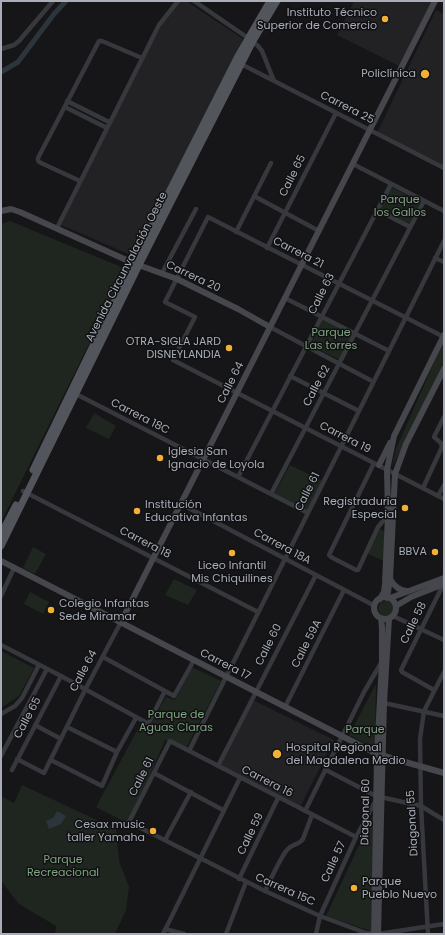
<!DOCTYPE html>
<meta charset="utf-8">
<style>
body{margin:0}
#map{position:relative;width:445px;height:935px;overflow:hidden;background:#161618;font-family:Poppins,sans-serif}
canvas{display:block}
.frame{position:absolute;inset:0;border:2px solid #a8adb8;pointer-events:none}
</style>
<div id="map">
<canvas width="445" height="935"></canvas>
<div class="frame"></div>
</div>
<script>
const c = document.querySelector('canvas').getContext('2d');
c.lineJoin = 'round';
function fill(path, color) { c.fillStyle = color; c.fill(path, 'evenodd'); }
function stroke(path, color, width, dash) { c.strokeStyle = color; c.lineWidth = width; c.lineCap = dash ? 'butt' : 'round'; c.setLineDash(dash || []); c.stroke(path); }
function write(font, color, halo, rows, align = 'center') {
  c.font = font + ' Poppins,sans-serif'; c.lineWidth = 3; c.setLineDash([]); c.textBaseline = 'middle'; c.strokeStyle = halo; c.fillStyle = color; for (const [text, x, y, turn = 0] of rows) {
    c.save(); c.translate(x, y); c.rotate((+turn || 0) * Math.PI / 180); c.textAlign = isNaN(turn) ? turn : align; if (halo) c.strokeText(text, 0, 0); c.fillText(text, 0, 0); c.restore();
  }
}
fill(new Path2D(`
 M180,1H186L243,39L133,256L61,225L145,56L162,25Z
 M354,1H427L433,4L401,67L337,35Z
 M436,10L444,14V167L377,133Z
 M253,700L334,740L300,807L220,767Z`), '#222225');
fill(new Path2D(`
 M391,187L421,202L409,225L379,209Z
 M10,221L126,269L1,522V224Z
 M323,319L353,333L340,360L310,345Z
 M444,340V366L392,467L396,449Z
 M94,413L116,426L109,439L86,428Z
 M290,465L323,481L308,512L274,494Z
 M379,529L383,530L384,532V561L366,553Z
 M33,547L46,554L35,574L23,568Z
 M174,579L197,590L188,605L165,595Z
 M30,592L49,602L43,614L24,604Z
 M378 609a8 8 0 1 1 16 0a8 8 0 1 1-16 0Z
 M1,651L34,668L19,696L1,708Z
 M192,667L221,681L185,750L165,740L129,824L96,807L139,727L147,730L166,697L175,700Z
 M376,684L375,748L349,735Z
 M22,785L116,829L119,861L129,887L126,910L115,934H55L56,926L19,904L1,881V796L14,803Z
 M373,815L371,931L326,916Z`), '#1e261f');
fill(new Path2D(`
 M57,811L66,816L61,824L49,829L46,821L53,818Z`), '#2c353c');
stroke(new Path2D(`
 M1,72L18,62L54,14L66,1`), '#2c353c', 5);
stroke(new Path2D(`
 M194,1L248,38L258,46L262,51L274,81
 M1,49L14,45L19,41L53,1
 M241,64L444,168
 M67,101L109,122
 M65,107L107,128
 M353,164L444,211
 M80,181L39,162L38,160V158L99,41H102L142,58
 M254,196L319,231
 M377,210L410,227
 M57,228L159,25L178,1
 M236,232L271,163
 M267,248L336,113
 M435,258L444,262
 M162,273L196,209
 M285,298L389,351
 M270,327L370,380
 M444,337L208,217L165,302L195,317L173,360L444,499
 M290,376L359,411
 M74,393L308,513
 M374,463L329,555L331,557L356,570H358L378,527L388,515
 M238,477L391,184
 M423,488L442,447L441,443L434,437L444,417
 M23,491L258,612
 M271,494L424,201
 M438,496L444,485
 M181,504L375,606
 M1,596L14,568
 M393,616L444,640
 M1,645L61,676L147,723L149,722L165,691
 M103,657L174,696L194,660
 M434,690L402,672L401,670L443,585
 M384,703L444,716
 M285,707L344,590
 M1,714L15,706L22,698L39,665
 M35,725L61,739
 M67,727L117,752
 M189,751L444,241
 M1,756L47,669
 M17,759L44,773L85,690L121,622
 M51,760L102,786L117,752L136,718
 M218,766L316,575
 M12,770L61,676
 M326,770L376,796L421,806L444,820
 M154,773L223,810
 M305,811L364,692L381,663
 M356,837L170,741L129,822L265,891L320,916L366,933L378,934L444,924
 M165,840L191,792
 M239,879L278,798
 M265,891C270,882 281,855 288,849C292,844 299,845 303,839L312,815
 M165,929L184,934
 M163,934L240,778
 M226,934L246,882
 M316,934L320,916L356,837L376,800
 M428,934L421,806L420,739L424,711L444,672`), '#37383d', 4.5);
stroke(new Path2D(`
 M1,211L11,209L20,212L133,263L177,279L238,309L270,327
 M379,465L390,443
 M1,561L377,754L444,773
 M390,579C394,586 399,591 407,591
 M374 608a11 11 0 1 1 22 0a11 11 0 1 1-22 0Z
 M387,598L390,579L395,474L406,444L444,369
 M390,598L444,578
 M380,599L384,592L385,583L388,515L387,470L394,436L444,335
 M396,606L411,597L444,584
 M121,622L435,1
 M374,934L377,754L382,663V628L381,618
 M378,934L384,703L389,619`), '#45474d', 6);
stroke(new Path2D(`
 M33,470L133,263L238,56L270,1
 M1,534L16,505
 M1,546L139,265L253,41L277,1`), '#53555c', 7);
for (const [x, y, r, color] of [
 [385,19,4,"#f2b134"],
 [425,74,5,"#f2b134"],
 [229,348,4,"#f2b134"],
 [160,458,4,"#f2b134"],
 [405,508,4,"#f2b134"],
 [137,511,4,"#f2b134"],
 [435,552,4,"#f2b134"],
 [232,553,4,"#f2b134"],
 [51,610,4,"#f2b134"],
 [277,754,5,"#f2b134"],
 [153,831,4,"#f2b134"],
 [354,888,4,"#f2b134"]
]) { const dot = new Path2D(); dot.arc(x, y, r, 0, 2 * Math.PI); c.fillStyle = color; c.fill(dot); stroke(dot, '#111113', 1.5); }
write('11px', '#a8adb8', '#111113', [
 ["Instituto Técnico",377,13],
 ["Superior de Comercio",377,26],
 ["Policlínica",416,74],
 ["OTRA-SIGLA JARD",221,342],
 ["DISNEYLANDIA",221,355],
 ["Iglesia San",168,452,"left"],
 ["Ignacio de Loyola",168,465,"left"],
 ["Registraduria",397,502],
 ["Especial",397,515],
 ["Institución",145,505,"left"],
 ["Educativa Infantas",145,518,"left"],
 ["BBVA",427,552],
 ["Liceo Infantil",232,566,"center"],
 ["Mis Chiquilines",232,579,"center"],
 ["Colegio Infantas",59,604,"left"],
 ["Sede Miramar",59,617,"left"],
 ["Hospital Regional",286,748,"left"],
 ["del Magdalena Medio",286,761,"left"],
 ["Cesax music",145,825],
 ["taller Yamaha",145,838],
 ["Parque",362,882,"left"],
 ["Pueblo Nuevo",362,895,"left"]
], 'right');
write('11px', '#a8adb8', '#111113', [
 ["Carrera 25",347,108,27],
 ["Calle 65",293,176,-63],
 ["Carrera 21",298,253,27],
 ["Avenida Circunvalación Oeste",127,267,-63],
 ["Carrera 20",193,277,25],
 ["Calle 63",322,294,-63],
 ["Calle 64",231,383,-63],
 ["Calle 62",317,386,-62],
 ["Carrera 18C",140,417,27],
 ["Carrera 19",345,438,27],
 ["Calle 61",308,492,-63],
 ["Carrera 18",145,543,27],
 ["Carrera 18A",282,547,28],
 ["Calle 58",414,623,-64],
 ["Calle 59A",307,644,-63],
 ["Calle 60",269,645,-63],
 ["Carrera 17",225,665,27],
 ["Calle 64",84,671,-62],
 ["Calle 65",28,718,-62],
 ["Calle 61",142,777,-63],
 ["Carrera 16",267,782,27],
 ["Diagonal 60",366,812,-89],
 ["Diagonal 55",413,823,-93],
 ["Calle 59",251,834,-64],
 ["Calle 57",334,862,-65],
 ["Carrera 15C",285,890,24]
]);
write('11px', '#7fa381', '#111113', [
 ["Parque",400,200],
 ["los Gallos",400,213],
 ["Parque",331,333],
 ["Las torres",331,346],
 ["Parque de",176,715],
 ["Aguas Claras",176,728],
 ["Parque",365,730],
 ["Parque",63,860],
 ["Recreacional",63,873]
]);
</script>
